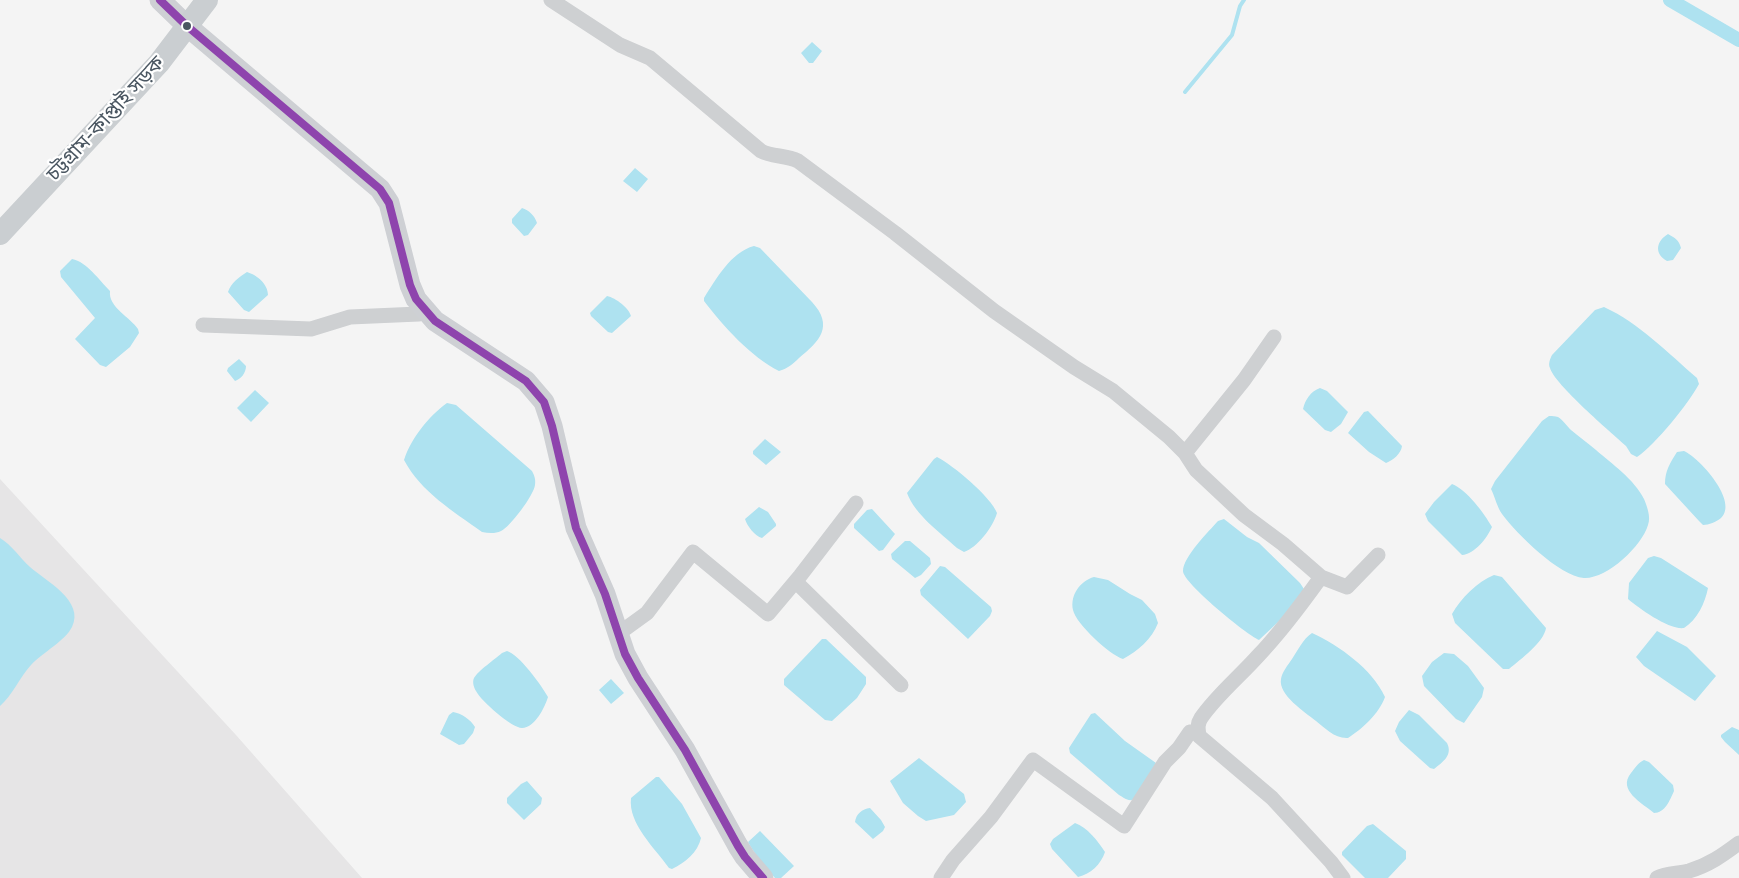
<!DOCTYPE html>
<meta charset="utf-8">
<style>
body{margin:0}
canvas{display:block;background:#f4f4f4}
</style>
<canvas width="1739" height="878"></canvas>
<script>
const c = document.querySelector('canvas').getContext('2d');
c.lineJoin = 'round';
function fill(path, color) { c.fillStyle = color; c.fill(path, 'evenodd'); }
function stroke(path, color, width, dash) { c.strokeStyle = color; c.lineWidth = width; c.lineCap = dash ? 'butt' : 'round'; c.setLineDash(dash || []); c.stroke(path); }
function write(font, color, halo, rows, align = 'center') {
  c.font = font + ' "IBM Plex Sans","Noto Sans Bengali",sans-serif'; c.lineWidth = 4.5; c.setLineDash([]); c.textBaseline = 'middle'; c.strokeStyle = halo; c.fillStyle = color; for (const [text, x, y, turn = 0] of rows) {
    c.save(); c.translate(x, y); c.rotate((+turn || 0) * Math.PI / 180); c.textAlign = isNaN(turn) ? turn : align; if (halo) c.strokeText(text, 0, 0); c.fillText(text, 0, 0); c.restore();
  }
}
fill(new Path2D(`
 M0,479L236,735L362,878H0Z`), '#e6e5e6');
fill(new Path2D(`
 M812,42L822,51L813,63H809L801,53Z
 M635,168L648,179L637,192L623,181Z
 M522,208C529,210 535,216 537,223L528,235L524,236L512,223V219Z
 M1668,234C1675,238 1679,240 1681,248L1673,260L1667,261C1654,254 1656,241 1668,234Z
 M754,246L760,248L812,302C834,326 820,341 799,358C793,364 787,369 779,371C751,357 723,326 704,301V298C716,279 731,252 754,246Z
 M72,259C87,262 99,280 110,291C108,307 130,317 138,329L139,333L130,347L106,367L100,365L75,339L95,318L61,277L60,271Z
 M247,272C257,275 268,284 268,295L249,312L244,310L228,292C231,283 239,277 247,272Z
 M607,296C616,298 629,308 631,316L612,333L608,332L591,316L590,313Z
 M1604,307C1639,323 1668,353 1697,378L1699,384C1689,403 1655,445 1637,457L1631,454L1626,446C1611,432 1555,385 1550,368C1548,364 1550,359 1552,355L1595,310Z
 M239,359L246,366C246,373 241,379 235,381L227,371L228,368Z
 M1320,388L1327,391L1348,412L1341,424L1331,432L1325,430L1303,409C1305,400 1311,391 1320,388Z
 M255,390L269,403L251,422L237,408Z
 M447,403L456,405L532,471C534,475 536,479 535,485C534,495 510,527 501,531C495,534 488,533 482,532C453,511 421,492 404,460C411,438 429,416 447,403Z
 M1368,411L1402,446C1401,454 1393,460 1386,463L1369,452L1348,433L1364,412Z
 M1549,416C1553,416 1555,416 1558,417C1563,420 1567,426 1571,430C1579,437 1588,443 1596,450C1612,464 1634,479 1644,499C1647,506 1651,517 1648,525C1642,546 1607,579 1584,578C1559,576 1517,534 1502,514C1497,507 1495,497 1491,489L1495,481L1542,421Z
 M765,439L781,452L766,465L753,454V451Z
 M1684,451C1700,458 1739,502 1721,518C1716,522 1709,525 1703,525L1699,521L1665,484C1665,471 1670,463 1677,452Z
 M937,457C953,465 991,497 997,513C993,527 977,548 964,552L957,548C941,533 915,515 907,493L934,459Z
 M1452,484C1467,490 1484,513 1492,527C1487,538 1475,554 1462,555L1428,521L1425,514L1434,502Z
 M759,507L768,512L776,524V526L762,538C755,536 747,526 745,519Z
 M872,509L895,534L883,550L879,551L854,528V524L867,510Z
 M1224,519L1247,537L1259,543L1300,583L1304,589L1291,610L1259,640C1246,634 1183,583 1183,571C1183,557 1209,531 1218,521Z
 M0,538C12,545 20,558 30,567C46,581 85,601 72,627C65,641 42,653 31,665C20,677 12,696 0,706Z
 M905,541H910L930,558L931,564L921,575L915,578L892,559L891,554Z
 M1654,556L1661,558L1708,588C1705,603 1697,620 1684,628C1669,630 1640,609 1628,599L1629,583L1648,558Z
 M940,566L945,567L991,607L992,611L990,616L968,639L921,595L920,590Z
 M1494,575L1502,577L1546,628C1544,642 1521,659 1509,669H1503L1455,623L1452,614C1461,598 1477,582 1494,575Z
 M1094,577L1108,580L1130,594L1142,600L1155,614L1158,623C1152,639 1138,651 1123,659C1110,655 1076,624 1073,610C1070,595 1080,581 1094,577Z
 M1657,631L1687,647L1716,676L1695,701L1644,666L1636,657Z
 M1312,633C1340,646 1372,669 1385,697C1379,714 1362,729 1348,738C1335,739 1325,728 1316,721C1305,712 1278,695 1281,679C1282,672 1288,665 1292,659C1298,650 1303,639 1312,633Z
 M822,639H826L866,677V684L857,698L832,721L825,720L784,685V679Z
 M507,651C519,654 542,686 548,697C545,707 535,728 522,728C512,728 481,701 476,691C474,688 472,682 474,678C478,671 495,659 502,653Z
 M1444,653L1454,654L1468,666L1484,688L1482,697L1464,723L1456,719L1424,686L1422,676L1432,662Z
 M611,679L624,693L611,704L599,690Z
 M1409,710L1419,715L1447,743C1453,755 1443,762 1434,769L1430,768L1400,741L1395,731L1399,722Z
 M453,712C461,713 471,720 475,727L473,733L464,744L459,745L440,734L449,715Z
 M1095,713L1125,741L1156,763C1151,771 1140,797 1132,800C1127,801 1123,797 1119,795L1070,753L1069,748L1091,714Z
 M1732,727L1739,730V755L1725,742L1721,737V735Z
 M919,758L964,794L966,802L954,815L926,821L918,816L903,803L890,781Z
 M1644,760L1649,762L1673,785L1674,791C1670,800 1665,813 1654,813C1642,803 1617,790 1631,773C1635,768 1638,763 1644,760Z
 M656,777H659L682,804L701,838C698,852 685,863 672,869L669,868C655,848 628,824 631,798Z
 M527,781L542,798L541,804L524,820L507,803V798L521,784Z
 M870,808L881,820L885,827L883,831L873,839L855,822C856,814 862,809 870,808Z
 M1075,823C1087,827 1098,841 1105,852C1101,864 1091,874 1078,877L1052,849L1050,844L1053,839Z
 M1373,824L1406,851V859L1388,878H1365L1342,855V852L1367,826Z
 M760,831L794,866L781,878H775C765,867 755,855 748,842Z`), '#aee2f0');
stroke(new Path2D(`
 M1185,92L1232,35L1240,6L1244,0`), '#aee2f0', 4);
stroke(new Path2D(`
 M1670,0L1739,40`), '#aee2f0', 14);
stroke(new Path2D(`
 M551,0L620,45L650,58L761,151C772,157 786,155 798,161L895,233L994,311L1074,367L1113,391L1169,437L1185,453L1196,470L1244,515L1283,544L1321,577L1347,587L1378,555
 M203,325L311,329L350,317L419,314L424,311
 M1185,453L1244,380L1274,337
 M1321,577C1301,605 1281,632 1257,657C1239,677 1216,696 1201,718C1197,724 1198,729 1199,736L1272,798L1331,862L1343,878
 M796,582L901,685
 M618,634L647,613L693,552L768,614L800,576L856,503
 M941,878L953,860L991,817L1033,760L1124,826L1165,762L1179,748L1190,732L1198,731
 M1657,878C1667,873 1678,874 1689,871C1709,865 1723,855 1739,843`), '#ced0d2', 15);
stroke(new Path2D(`
 M160,0L187,26L380,189L389,203L410,285L416,299L435,321L526,381L544,402L552,426L576,528L605,594L625,654L638,678L685,750L738,846L745,857L763,878`), '#ced0d4', 21);
stroke(new Path2D(`
 M0,234L159,63L207,0`), '#caced1', 22);
stroke(new Path2D(`
 M160,0L187,26L380,189L389,203L410,285L416,299L435,321L526,381L544,402L552,426L576,528L605,594L625,654L638,678L685,750L738,846L745,857L763,878`), '#8e44ad', 8);
for (const [x, y, r, color] of [
 [187,26,5,"#4a5661"]
]) { const dot = new Path2D(); dot.arc(x, y, r, 0, 2 * Math.PI); c.fillStyle = color; c.fill(dot); stroke(dot, '#fff', 2); }
write('20px', '#4a5661', '#fff', [
 ["চট্টগ্রাম-কাপ্তাই সড়ক",106,119,-47]
]);
</script>
